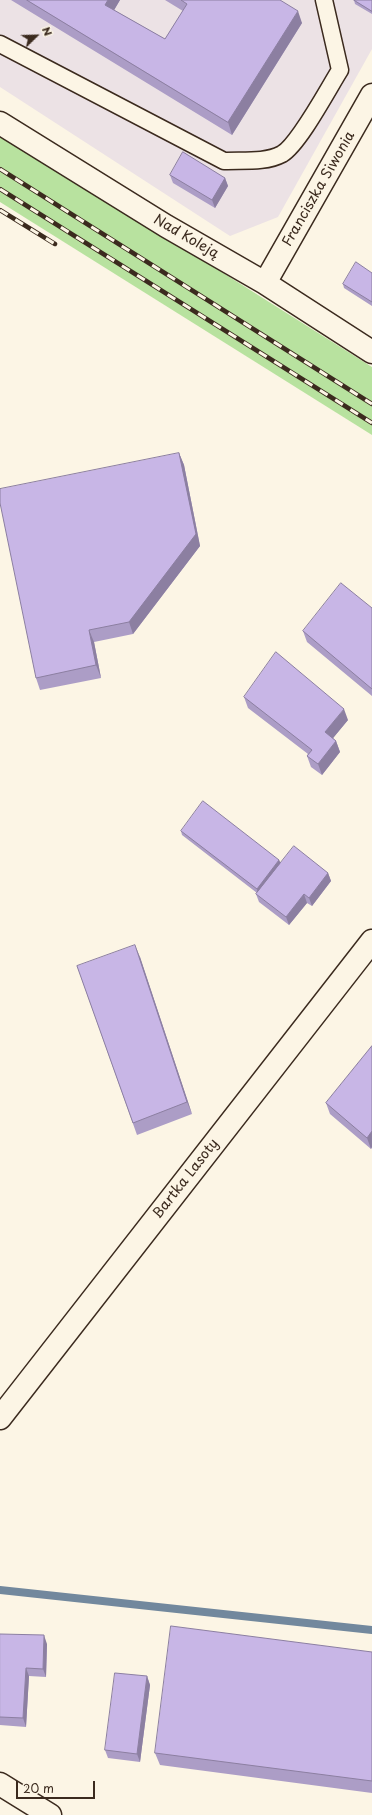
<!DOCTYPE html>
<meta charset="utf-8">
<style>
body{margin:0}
#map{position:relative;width:372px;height:1815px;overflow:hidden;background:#fcf5e5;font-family:"Playpen Sans",sans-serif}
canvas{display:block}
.north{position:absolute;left:16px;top:16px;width:40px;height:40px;-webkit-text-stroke:3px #fcf5e5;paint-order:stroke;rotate:67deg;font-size:11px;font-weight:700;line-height:16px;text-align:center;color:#3b2a1e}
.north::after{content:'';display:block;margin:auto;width:14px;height:18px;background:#3b2a1e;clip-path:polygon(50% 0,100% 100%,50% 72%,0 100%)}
.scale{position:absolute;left:16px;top:1781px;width:79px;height:18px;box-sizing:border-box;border:2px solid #3b2a1e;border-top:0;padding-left:5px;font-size:12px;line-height:14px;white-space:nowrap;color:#3b2a1e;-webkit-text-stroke:3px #fcf5e5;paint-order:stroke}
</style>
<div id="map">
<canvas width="372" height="1815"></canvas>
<div class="north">N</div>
<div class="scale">20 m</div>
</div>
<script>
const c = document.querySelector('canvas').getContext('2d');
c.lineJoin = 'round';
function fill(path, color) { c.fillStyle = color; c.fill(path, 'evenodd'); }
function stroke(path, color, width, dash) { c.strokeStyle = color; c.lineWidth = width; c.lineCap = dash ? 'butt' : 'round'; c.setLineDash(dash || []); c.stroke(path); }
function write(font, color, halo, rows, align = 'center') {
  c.font = font + ' "Playpen Sans",sans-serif'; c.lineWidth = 3; c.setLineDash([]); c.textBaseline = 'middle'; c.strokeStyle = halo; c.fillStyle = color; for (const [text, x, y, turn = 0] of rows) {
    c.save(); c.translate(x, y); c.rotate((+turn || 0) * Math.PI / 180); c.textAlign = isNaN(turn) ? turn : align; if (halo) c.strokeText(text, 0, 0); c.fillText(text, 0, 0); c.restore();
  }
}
fill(new Path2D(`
 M0,0H372V49L278,217L230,236L0,87Z`), '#ece2e5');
fill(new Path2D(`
 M0,132L372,367V435L0,202Z`), '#b8e29f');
stroke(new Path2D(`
 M0,1590L372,1630`), '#72889d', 8);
const lane = new Path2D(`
 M0,44L224,161C243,160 265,163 282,154C299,144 328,89 340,70L324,0`);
const street = new Path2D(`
 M0,123L166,226L265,283L372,352
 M265,283L372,95
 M0,1418L372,941
 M0,1784L50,1815`);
stroke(lane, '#3b2a1e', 19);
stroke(street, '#3b2a1e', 25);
stroke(lane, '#fcf5e5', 16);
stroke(street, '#fcf5e5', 22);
const rail = new Path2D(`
 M0,169L372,404
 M0,189L372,423
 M0,210L55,244`);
stroke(rail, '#3b2a1e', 4.5);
stroke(rail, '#fcf5e5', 3, [9]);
fill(new Path2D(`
 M11,0H120L114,10L165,39L183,11L165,0H280L302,23L232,135Z
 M354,0H372V14L355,4Z
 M170,175L225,178L228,186L215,208L173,183Z
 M372,273V306L344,288L343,284Z
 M179,453L184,465L200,546L133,634L94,642L101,678L40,690L36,678Z
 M372,608V696L307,642L303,631Z
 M244,697L348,720L333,738L336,741L340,752L322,775L311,767L307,756L308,754L248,708Z
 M181,831L279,860L280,862L328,873L331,881L312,906L307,903L289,925L259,902L256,894L257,893L182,835Z
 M140,957L192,1114L137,1135L77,966Z
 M372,1046V1147L371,1149L330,1114L326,1103Z
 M0,1634L47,1644L46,1677L29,1676L26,1727L0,1725Z
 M372,1652V1793L160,1765L155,1753Z
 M147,1676L150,1685L140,1762L108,1758L105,1750Z`), '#ac9dc6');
fill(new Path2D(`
 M108,0H120L110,17L105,5Z
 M298,11L302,23L232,135L228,122Z
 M225,178L228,186L215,208L212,200Z
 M179,453L184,465L200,546L133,634L129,622Z
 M89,630L94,642L101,678L96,665Z
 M344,709L348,720L329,743L325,732Z
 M336,741L340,752L322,775L318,764Z
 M279,860L281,864L258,894L257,889Z
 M328,873L331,881L312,906L309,898Z
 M304,894L307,903L289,925L286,917Z
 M135,945L140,957L192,1114L187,1102Z
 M372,1131V1147L371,1149L367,1138Z
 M44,1635L47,1644L46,1677L43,1669Z
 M26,1668L29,1676L26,1727L23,1718Z
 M147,1676L150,1685L140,1762L137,1754Z`), '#8c7fa1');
const building = new Path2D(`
 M27,0H108L105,5L165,39L187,4L181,0H280L298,11L228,122Z
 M354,0H372V11Z
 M183,152L225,178L212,200L170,175Z
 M356,262L372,273V302L343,284Z
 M179,453L196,534L129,622L89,630L96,665L36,678L0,503V489Z
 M341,583L372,608V689L303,631Z
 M276,652L344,709L325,732L336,741L318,764L307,756L312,750L244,697Z
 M203,801L279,860L257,889L181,831Z
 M294,846L328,873L309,898L304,894L286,917L256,894Z
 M135,945L187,1102L133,1123L77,966Z
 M372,1046V1131L367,1138L326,1103Z
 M171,1626L372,1652V1781L155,1753Z
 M0,1634L44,1635L43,1669L26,1668L23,1718L0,1717Z
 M115,1673L147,1676L137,1754L105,1750Z`);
fill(building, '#c8b6e6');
stroke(building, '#8c7fa1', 1);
write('14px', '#3b2a1e', '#fcf5e5', [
 ["Franciszka Siwonia",319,189,-60],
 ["Nad Koleją",186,237,30],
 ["Bartka Lasoty",186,1179,-52]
]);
</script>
